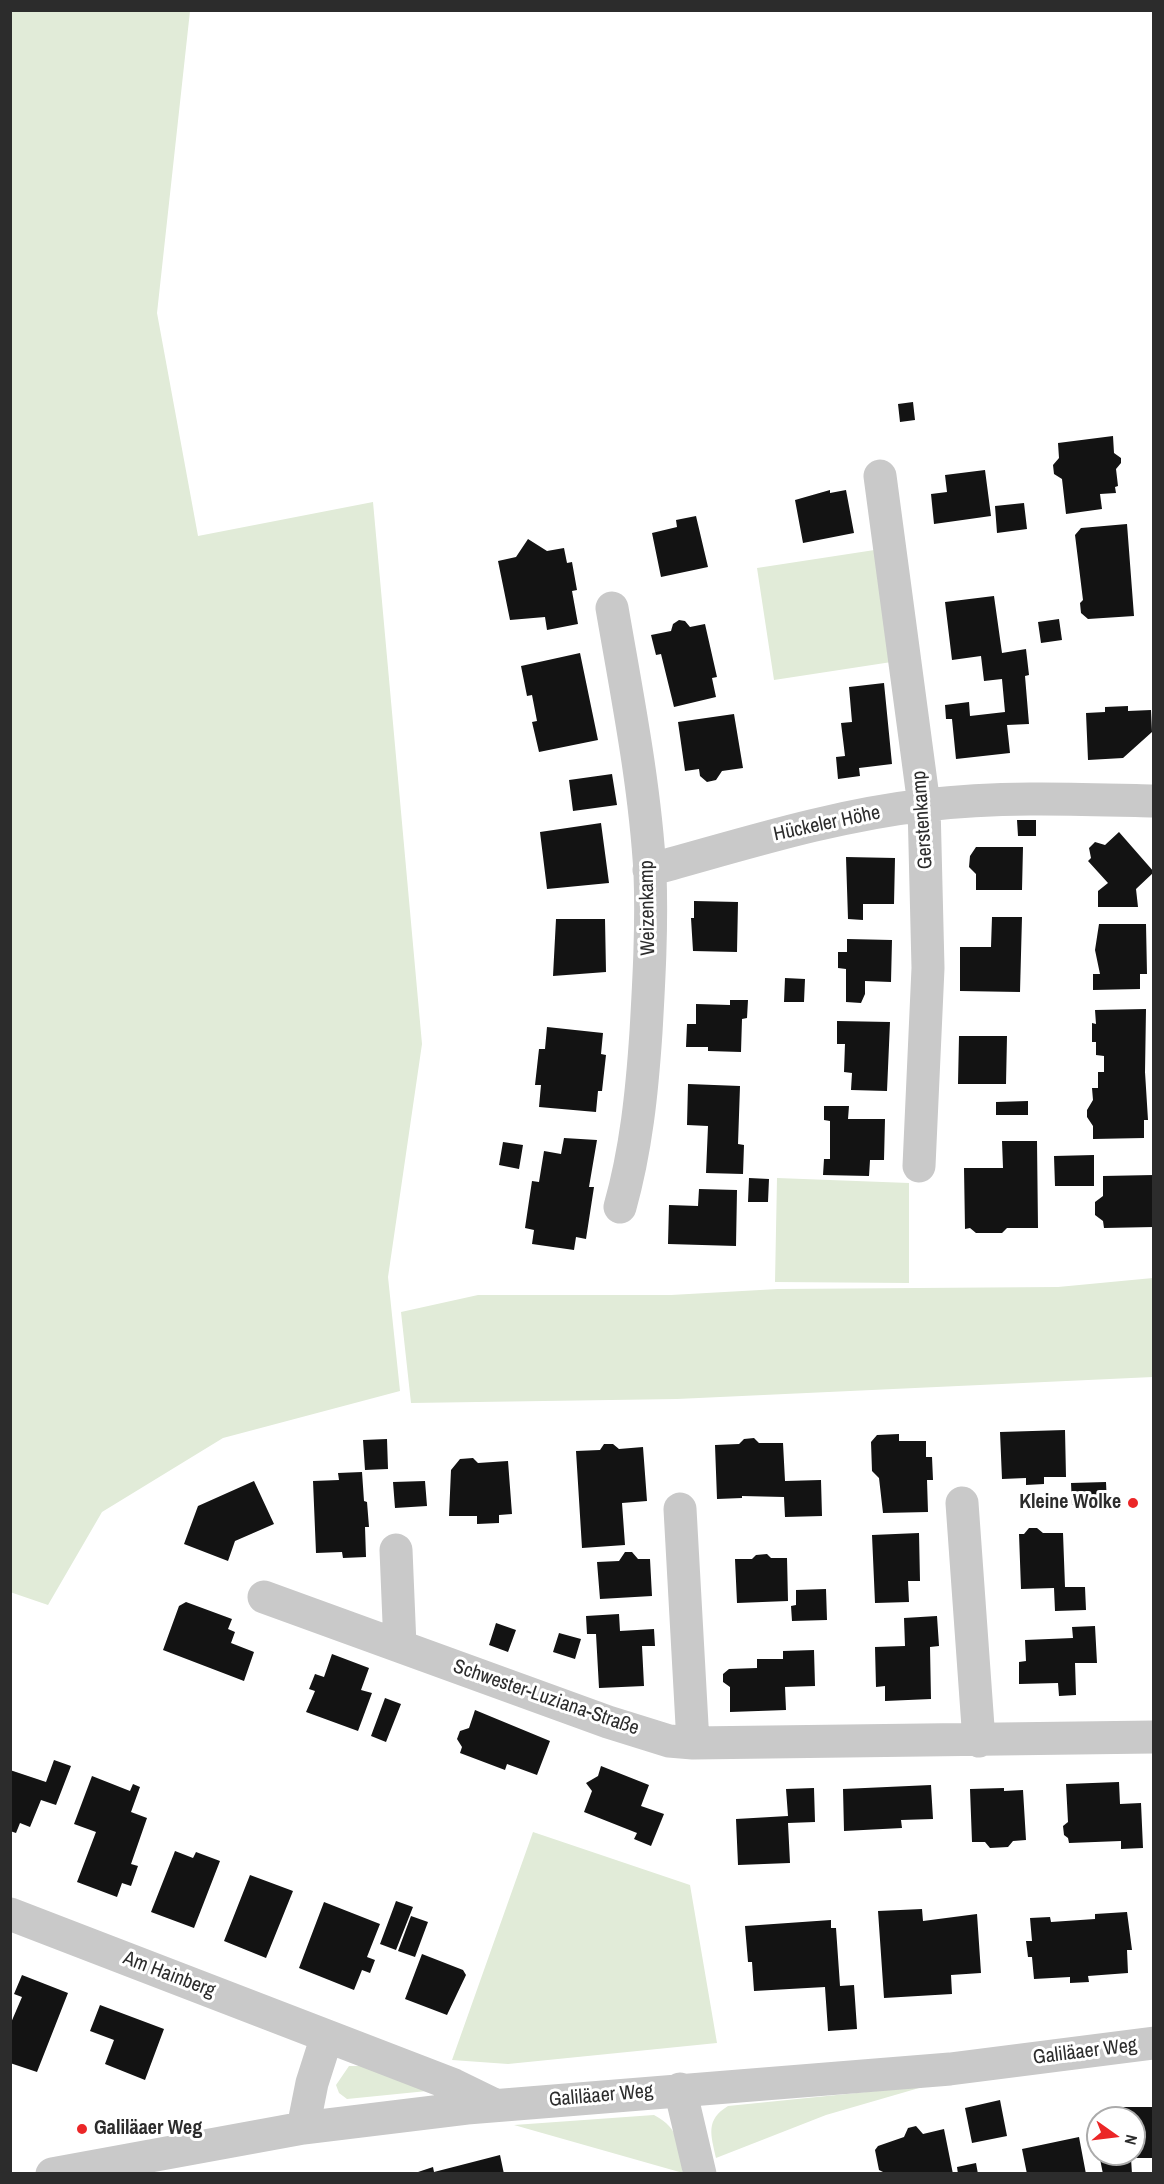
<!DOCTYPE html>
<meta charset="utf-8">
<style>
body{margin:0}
#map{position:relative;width:1164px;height:2184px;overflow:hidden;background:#fff;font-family:"Archivo Narrow",sans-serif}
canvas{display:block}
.frame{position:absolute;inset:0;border:12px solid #2c2c2c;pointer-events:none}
.north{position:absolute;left:1086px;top:2106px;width:60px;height:60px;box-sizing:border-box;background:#fff;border:2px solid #ababab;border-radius:50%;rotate:104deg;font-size:16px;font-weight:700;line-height:24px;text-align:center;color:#2c2c2c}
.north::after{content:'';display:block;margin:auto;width:21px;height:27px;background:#eb2627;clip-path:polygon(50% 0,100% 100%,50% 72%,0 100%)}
</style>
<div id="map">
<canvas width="1164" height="2184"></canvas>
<div class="frame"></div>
<div class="north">N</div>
</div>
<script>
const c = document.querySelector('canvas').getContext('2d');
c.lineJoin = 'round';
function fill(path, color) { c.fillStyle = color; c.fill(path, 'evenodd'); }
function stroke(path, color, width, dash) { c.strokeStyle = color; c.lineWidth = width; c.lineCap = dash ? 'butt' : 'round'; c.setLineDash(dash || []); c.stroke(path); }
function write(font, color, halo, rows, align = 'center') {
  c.font = font + ' "Archivo Narrow",sans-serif'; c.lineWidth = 6; c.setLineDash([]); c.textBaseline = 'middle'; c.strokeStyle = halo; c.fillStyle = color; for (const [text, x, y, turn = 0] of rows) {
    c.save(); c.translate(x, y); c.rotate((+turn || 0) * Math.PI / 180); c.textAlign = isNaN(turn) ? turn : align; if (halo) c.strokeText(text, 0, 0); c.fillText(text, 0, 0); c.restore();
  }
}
fill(new Path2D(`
 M11,10L190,11L157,313L198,536L373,502L422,1044L388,1277L400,1391L223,1438L102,1512L48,1605L10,1592Z
 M881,549L898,661L774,680L757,568Z
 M777,1178L909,1183V1283L775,1282Z
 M1153,1278V1377L677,1399L411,1403L401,1312L478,1295H671L778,1289L1058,1287Z
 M533,1832L690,1885L717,2043L508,2064L452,2060Z
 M349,2066H363L427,2091L347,2099L339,2093L336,2085Z
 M926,2086L826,2115L716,2158C711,2135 705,2120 728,2106Z
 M654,2115C681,2129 678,2146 683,2173L514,2125Z`), '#e1ebd8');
fill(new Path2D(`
 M913,402L915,420L900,422L898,404Z
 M1113,436L1114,453L1121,458V463L1116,469L1118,486L1115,487L1116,493L1100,494L1102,509L1066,514L1062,479L1054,474L1053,465L1059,458L1058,443Z
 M985,470L991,516L934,524L931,494L947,492L945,475Z
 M830,490V493L846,490L854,533L803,543L795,500Z
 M1024,503L1027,529L997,533L995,506Z
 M696,516L708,567L661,577L652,533L677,527L676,520Z
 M1127,524L1134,616L1088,619L1081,613L1080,603L1083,600L1075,535L1081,528Z
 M528,539L547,551L564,548L567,563L572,562L577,590L572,591L578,624L547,630L545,617L510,620L498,561L516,557Z
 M994,596L1002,653L1026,649L1029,675L1025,676L1029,724L1007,725L1010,753L956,759L952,719H946L945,705L969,702L970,716L1005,712L1002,679L984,681L981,656L952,660L945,602Z
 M1059,619L1062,640L1041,643L1038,622Z
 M679,620L685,621L690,627L705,624L717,677L712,678L716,697L674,707L661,654L656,655L651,635L671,631L673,624Z
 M580,653L598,740L539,752L532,722L537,721L532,695L527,696L521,666Z
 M884,683L892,764L859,768L860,776L838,779L836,757L845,756L841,723L852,722L849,687Z
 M1128,706V711L1151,710L1152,732L1123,758L1088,760L1086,713L1105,712V707Z
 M734,714L743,768L722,771L716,780L707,782L700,776L699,769L685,771L678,722Z
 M612,774L617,805L573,811L569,780Z
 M1017,820H1036V836H1018Z
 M601,823L609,883L547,889L540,832Z
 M1119,832L1154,872L1136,889L1138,907H1098V891L1108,883L1088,861L1091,858L1089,848L1095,842L1105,845Z
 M976,847H1023L1022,890H976V874L969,867L970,856Z
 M846,857L895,858L894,904H863V920L848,919Z
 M694,901L738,902L737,952L693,951L691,918H694Z
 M992,917H1022L1020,992L960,991V947H991Z
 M556,919H605L606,972L553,976Z
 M1099,924H1146L1147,974H1140V989L1093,990V974H1100L1095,950Z
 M847,939L892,940L891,982L865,981V994L861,1003L846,1002V969L838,968V952H847Z
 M785,978L805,979L804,1002H784Z
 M730,1000H748L747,1018L742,1019L741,1052L708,1051V1047H686L687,1024H696V1004L730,1005Z
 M1146,1009L1145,1072L1148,1120H1144V1138L1093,1139V1126L1087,1117V1110L1093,1100L1092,1088H1098V1072H1104V1056L1096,1055V1042H1092V1023L1096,1024L1095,1010Z
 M837,1021L890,1022L887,1091L851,1090L852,1073L844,1072L845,1044H837Z
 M547,1027L603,1033L601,1054L606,1055L602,1091H598L596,1112L539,1107L541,1085H535L539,1049H545Z
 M959,1036H1007L1006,1084H958Z
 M688,1084L740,1086L738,1144L744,1145L743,1174L706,1173L708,1126L687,1125Z
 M1028,1101V1115H996V1102Z
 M824,1106H849L848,1119H885L884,1160H870L869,1176L823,1175L824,1159H830V1121L824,1120Z
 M564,1138L597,1140L589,1187H594L586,1239L576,1237L574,1250L532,1244L534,1230L525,1228L532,1181L539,1182L544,1151L561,1154Z
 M1002,1141H1037L1038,1228H1007L1002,1233H976L970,1228L965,1229L964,1168H1003Z
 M503,1142L523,1145L519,1169L499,1165Z
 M1094,1155V1186H1055L1054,1156Z
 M1154,1175V1227L1104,1228L1103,1221L1095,1215V1202L1103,1196V1176Z
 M749,1178L769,1179L768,1202H748Z
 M699,1189L737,1190L736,1246L668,1244L669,1205L698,1206Z
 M1065,1430L1066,1477H1044V1484L1026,1485V1478L1002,1479L1000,1432Z
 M899,1434V1441H926V1457H932L933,1480H927L928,1512L883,1513L879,1478L872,1471L871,1442L877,1435Z
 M754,1438L759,1443H783L785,1481L821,1480L822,1516L785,1517L784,1497L742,1496V1498L717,1499L715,1445L739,1444L744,1439Z
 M387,1439L388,1469L365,1470L363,1440Z
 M604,1444H613L619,1449L643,1447L647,1501L622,1503L625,1545L582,1548L576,1451L600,1450Z
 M473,1458L478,1463L508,1461L512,1514L499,1515V1523L477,1524V1516H449L451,1470L460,1459Z
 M362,1472L364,1501L367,1502L369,1527H365L366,1557L343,1558L342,1552L316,1553L313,1481L339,1480L338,1473Z
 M254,1481L274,1524L235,1541L228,1561L184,1544L198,1506Z
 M425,1481L427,1506L395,1508L393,1482Z
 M1106,1482L1107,1504L1072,1505L1071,1483Z
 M1029,1528H1037L1043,1533H1063L1065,1587H1085L1086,1610L1055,1611L1054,1588L1021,1589L1019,1534H1024Z
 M919,1533L920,1581H908L909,1602L875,1603L872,1535Z
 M625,1552H632L638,1559H650L652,1596L600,1599L597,1562L619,1561Z
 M767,1554L771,1558H787L788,1601L737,1603L735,1559H752L756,1555Z
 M826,1589L827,1620L792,1621L791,1606L796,1605V1590Z
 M186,1602L232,1619L228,1629L235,1632L231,1643L254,1652L244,1681L163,1650L179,1606Z
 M619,1614L620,1631L654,1629L655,1646H642L644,1686L599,1688L596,1634H587L586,1616Z
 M937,1616L939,1646L930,1647L931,1699L885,1701V1686L876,1687L875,1647L905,1646L904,1618Z
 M496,1623L516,1630L508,1652L489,1645Z
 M1095,1626L1097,1663H1075L1076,1695L1059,1696L1058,1683L1019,1684V1662L1026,1661L1025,1640L1073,1638L1072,1627Z
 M559,1633L581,1639L575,1659L553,1652Z
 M814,1650L815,1686L785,1687L786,1710L730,1712V1687L723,1682V1674L729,1669L757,1668V1659H783V1651Z
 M332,1654L369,1668L361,1690L372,1693L358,1731L306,1712L315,1691L309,1689L315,1674L324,1677Z
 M385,1698L401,1704L386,1742L371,1736Z
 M475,1710L550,1741L537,1775L507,1764L505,1770L460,1753L462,1747L457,1739L460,1731L469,1728Z
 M54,1760L71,1766L56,1805L41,1800L30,1827L20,1823L16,1833L10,1831V1770L46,1782Z
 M601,1766L649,1785L641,1806L664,1814L651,1846L634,1839L637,1833L584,1812L592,1791L586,1783L598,1776Z
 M92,1776L130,1791L133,1784L140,1787L131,1812L147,1818L131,1864L138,1866L131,1886L122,1883L117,1897L77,1882L96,1832L74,1824Z
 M1119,1782L1120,1804L1141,1803L1143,1848L1121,1849V1841L1069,1843L1068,1838L1064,1835L1063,1826L1068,1822L1066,1784Z
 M931,1785L933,1819L901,1820L902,1828L844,1831L843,1789Z
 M814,1788L815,1822L788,1823L790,1863L738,1865L736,1819L788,1816L786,1789Z
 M1004,1788V1791L1023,1790L1026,1840L1013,1841L1008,1847L990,1848L985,1842H972L970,1789Z
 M175,1851L193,1858L196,1852L220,1861L194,1928L151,1912Z
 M250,1875L293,1891L266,1958L224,1941Z
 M396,1901L413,1907L396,1950L380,1944Z
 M324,1902L380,1924L367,1957L375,1960L370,1973L362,1970L354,1990L299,1968Z
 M922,1909L923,1921L977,1914L981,1973L951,1975L952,1994L884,1998L878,1911Z
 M1127,1912L1132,1950H1127L1128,1973L1088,1976L1089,1982L1070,1983V1977L1034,1979L1032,1957H1028L1026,1941H1032L1030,1918L1050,1917L1051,1922L1095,1919V1914Z
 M411,1916L428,1922L415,1957L398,1951Z
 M831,1920V1928H836L840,1986L854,1985L857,2029L828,2031L825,1987L754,1991L752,1962H748L745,1926Z
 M422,1954L463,1970L466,1975L447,2015L405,1999Z
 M22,1975L68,1993L37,2072L10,2063V2025L22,1997L14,1994Z
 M100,2005L164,2029L145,2080L105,2064L114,2040L90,2031Z
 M1000,2100L1007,2136L972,2143L965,2108Z
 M1120,2107H1154V2158H1131L1132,2174H1103L1099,2154H1134V2118H1120Z
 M916,2126L923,2134L944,2129L953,2174H887L879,2170L875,2150L878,2146L904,2137L908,2128Z
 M1079,2137L1086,2174H1027L1022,2149Z
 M500,2155L504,2174H412L433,2167L434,2172Z
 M976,2163L978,2174H958L957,2167Z`), '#131313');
stroke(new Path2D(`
 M880,476L924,805L928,968L919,1166
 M612,608C627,695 645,785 650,873C652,926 649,980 646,1032C642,1092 636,1150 620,1207
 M649,870C741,845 830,816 925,805C1001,796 1077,799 1154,801
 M962,1503L979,1741
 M680,1509L693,1743
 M396,1550L400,1646
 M264,1597L608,1722L669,1741L693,1743L1154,1737
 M10,1914L454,2085L495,2105
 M680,2089L700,2174
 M303,2128L312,2083L327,2036
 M52,2174L303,2128L467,2108L950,2069L1154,2043`), '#c9c9c9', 33);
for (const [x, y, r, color] of [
 [1133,1503,6,"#eb2627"],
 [82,2129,6,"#eb2627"]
]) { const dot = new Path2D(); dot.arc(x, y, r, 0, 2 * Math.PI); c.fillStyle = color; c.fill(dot); stroke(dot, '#fff', 2); }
write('20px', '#2c2c2c', '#fff', [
 ["Gerstenkamp",923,820,-94],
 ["Hückeler Höhe",827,824,-12],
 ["Weizenkamp",648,908,-91],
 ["Schwester-Luziana-Straße",546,1698,19],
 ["Am Hainberg",169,1975,21],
 ["Galiläaer Weg",1085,2052,-7],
 ["Galiläaer Weg",601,2096,-5]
]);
write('bold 20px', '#2c2c2c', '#fff', [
 ["Kleine Wolke",1121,1503],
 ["Galiläaer Weg",94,2129,"left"]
], 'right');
</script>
